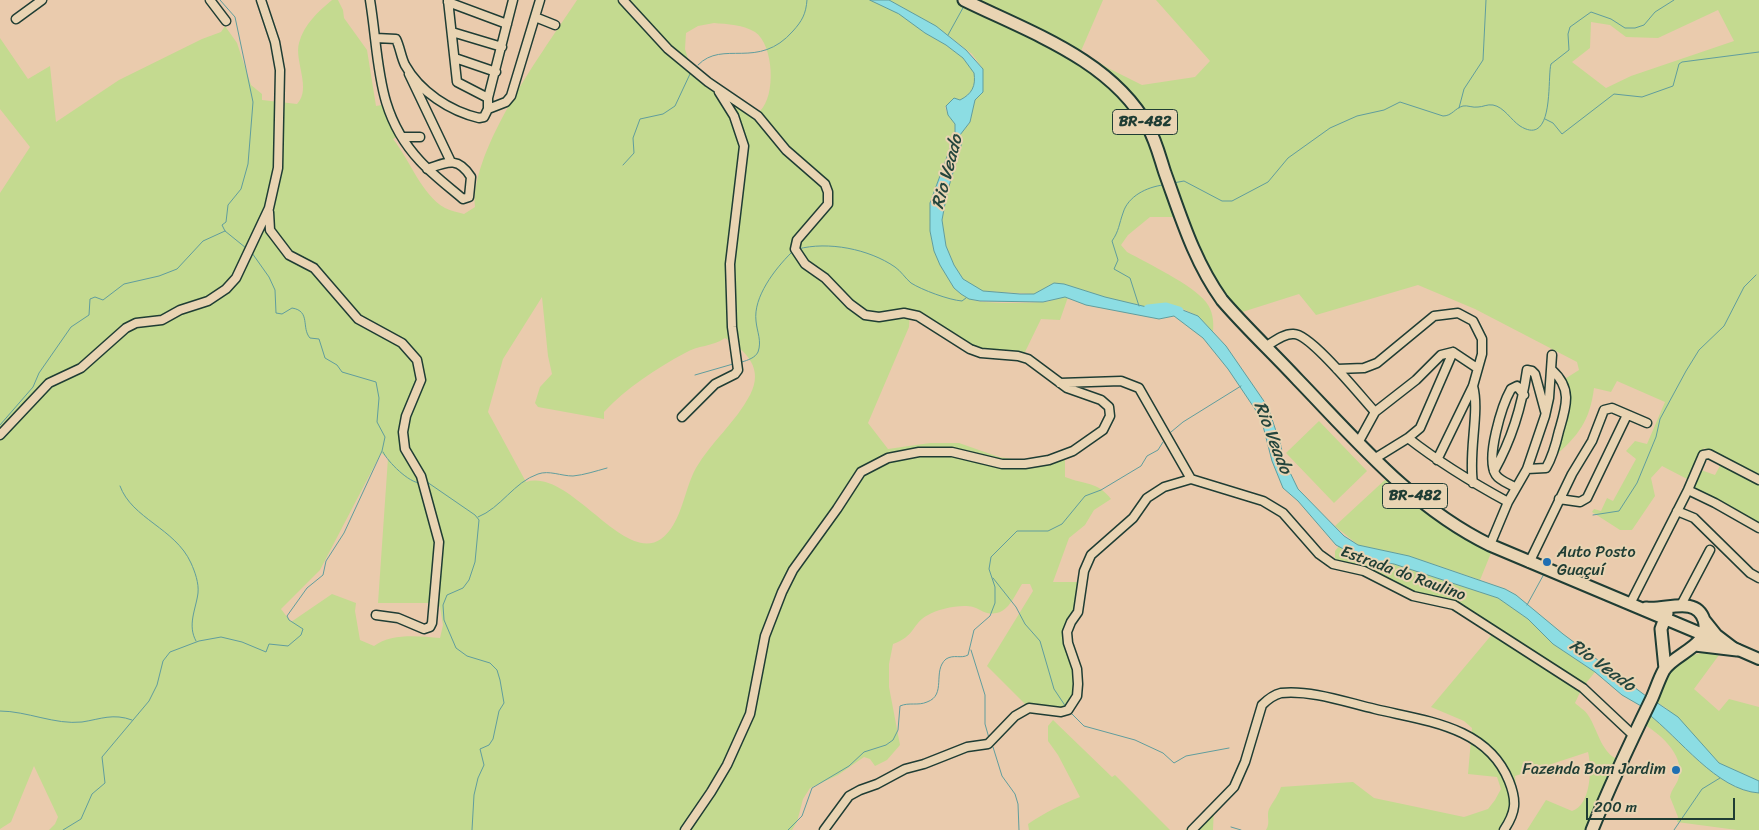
<!DOCTYPE html>
<meta charset="utf-8">
<style>
body{margin:0}
#map{position:relative;width:1759px;height:830px;overflow:hidden;background:#eacbad;font-family:Sriracha,sans-serif}
canvas{display:block}
.scale{position:absolute;left:1586px;top:798px;width:149px;height:22px;box-sizing:border-box;border:2px solid #1f3d34;border-top:0;padding-left:6px;font-size:15px;line-height:18px;white-space:nowrap;color:#1f3d34;-webkit-text-stroke:4px #e9d4b3;paint-order:stroke}
</style>
<div id="map">
<canvas width="1759" height="830"></canvas>
<div class="scale">200 m</div>
</div>
<script>
const c = document.querySelector('canvas').getContext('2d');
c.lineJoin = 'round';
function fill(path, color) { c.fillStyle = color; c.fill(path, 'evenodd'); }
function stroke(path, color, width, dash) { c.strokeStyle = color; c.lineWidth = width; c.lineCap = dash ? 'butt' : 'round'; c.setLineDash(dash || []); c.stroke(path); }
function write(font, color, halo, rows, align = 'center') {
  c.font = font + ' Sriracha,sans-serif'; c.lineWidth = 4; c.setLineDash([]); c.textBaseline = 'middle'; c.strokeStyle = halo; c.fillStyle = color; for (const [text, x, y, turn = 0] of rows) {
    c.save(); c.translate(x, y); c.rotate((+turn || 0) * Math.PI / 180); c.textAlign = isNaN(turn) ? turn : align; if (halo) c.strokeText(text, 0, 0); c.fillText(text, 0, 0); c.restore();
  }
}
fill(new Path2D(`
 M332,0H338L343,10L344,18L367,50L376,106L388,104L405,132L393,139C410,160 421,194 445,208C451,211 458,212 464,214L475,207C470,149 545,49 577,0H870L900,14L925,33L946,45L963,58L974,73C976,86 972,94 960,100L954,98L945,107L948,115L955,124C955,140 949,153 943,167C927,208 923,237 947,276C954,288 962,298 977,301C994,304 1028,303 1046,302C1053,301 1060,296 1068,297L1060,320L1041,319L1025,352C1010,352 993,354 978,350C952,342 938,316 910,310L909,327L868,423L888,449L930,443H959L999,457L1020,460L1065,452V477C1085,485 1097,481 1111,499L1094,510L1085,525L1069,538L1053,582H1080L1081,608L1068,630L1076,687L1067,713L1029,708L987,666L1033,591L1030,584H1022C1013,598 1007,617 987,613C982,612 978,608 973,607C961,604 938,609 928,615C912,623 916,636 893,644L889,664V687L900,745L887,760L875,766L870,759L864,757L838,775L810,788L803,799L797,822L792,830H49L55,824L58,817L34,766L11,822L0,829V193L30,147L0,109V38L28,79L50,66L56,122L119,80L202,39L221,32L225,26L237,43L251,85L262,94V100L297,104C312,89 294,61 299,43C304,24 318,12 332,0ZM714,23C727,24 744,25 755,32C774,45 776,96 760,111L732,104L689,62L685,49L686,33L698,26ZM542,297L548,356L552,374L540,387L535,403L538,407L604,419V412C626,388 657,368 685,353C698,345 712,347 725,338C747,351 764,369 750,395C736,422 711,442 696,468C684,489 682,524 661,539C623,565 570,468 526,482L488,412L503,359ZM381,453L388,458L378,603H436L440,607L443,625L440,638C419,636 391,633 374,646L360,640L355,611L356,603L332,594L291,622L281,609L320,570Z
 M889,0H962L1088,67L1139,116L1178,217H1150L1128,235L1121,245L1127,252C1147,263 1193,285 1206,302C1213,311 1214,322 1213,332L1198,316L1183,309L1175,307L1151,308L1105,297L1064,284L1054,283L1034,294L983,291L972,286L963,279L954,265L946,246L942,220L947,193L962,142L960,135L970,122L975,100L983,92V69L972,54L936,26Z
 M974,0H1103L1081,51L1108,68L1142,85L1195,77L1210,61L1156,0H1759V524L1693,487L1701,470L1715,475L1724,458L1704,448L1689,480L1662,466L1651,478L1655,496L1632,530H1620L1592,512L1594,509L1601,511L1607,498L1613,501L1636,459L1626,451L1635,441L1647,444L1665,402L1617,381L1611,392L1594,388C1590,421 1578,436 1554,457L1565,414L1560,382L1579,370L1577,362L1475,309L1418,285L1316,315L1299,294L1236,314L1210,273L1124,87ZM1718,10L1734,41L1631,76L1606,88L1572,62L1590,48L1591,22L1610,25L1626,37L1658,38Z
 M1319,421L1367,471L1334,503L1286,453Z
 M1387,478L1441,523L1491,553L1480,580L1409,556L1358,545L1335,526Z
 M1339,546L1351,553L1374,561L1393,564L1498,598L1528,619L1553,644L1595,672L1582,688L1575,703C1579,707 1585,710 1588,715C1597,728 1601,752 1617,759L1588,830H1527L1546,800L1572,811C1591,805 1592,768 1588,752L1515,776L1517,798L1504,830H1266C1271,822 1266,817 1269,809C1273,801 1278,796 1281,787L1353,782L1374,798L1464,817L1488,809L1495,800L1501,789L1497,777L1468,774L1472,728L1464,721L1431,707L1494,632L1473,616L1335,563V551Z
 M1708,652L1719,655L1694,689L1719,711L1729,699L1759,707V781L1719,763L1666,708L1653,700C1665,672 1676,656 1708,652Z
 M1647,713C1680,738 1716,790 1759,793V830H1737L1677,822L1678,817L1670,797C1671,789 1678,784 1679,776C1684,754 1659,733 1642,723Z
 M1053,720L1112,777L1115,775L1170,830H1029L1028,824C1044,813 1062,804 1080,797L1058,755L1048,741V726Z
 M1214,806L1213,830H1185L1212,808Z`), '#c4da90');
const water = new Path2D(`
 M870,0H889L936,26L966,50L983,69V92L975,100L970,122L960,135L962,142L947,193L942,220L946,246L954,265L963,279L983,291L1020,294H1034L1054,283L1064,284L1105,297L1151,308L1175,307L1198,316L1226,346L1268,407L1281,446L1283,458L1298,489L1344,536L1358,545L1409,556L1505,589L1516,595L1563,634L1646,696L1641,706L1622,695L1595,672L1553,644L1528,619L1498,598L1394,564L1374,561L1351,553L1336,545L1298,501L1283,488L1272,461L1261,418L1228,369L1203,338L1174,316L1159,319L1086,305L1065,297L1043,302L980,301L969,299L961,294L954,288L940,265L934,251L930,231V203L955,135V124L948,115L946,106L954,98L960,100C972,94 976,86 974,73L963,58L946,45L925,33L899,14Z
 M1653,700L1678,717L1719,763L1759,781V793C1716,790 1680,738 1647,713Z`);
fill(water, '#8cdde3');
stroke(water, '#609d9d', 1);
stroke(new Path2D(`
 M220,0L235,17L253,102L248,164L241,189L228,205L226,222L222,225L225,231L246,248
 M948,35L964,6
 M698,65C723,39 758,71 793,31C802,21 806,14 807,0
 M1459,108L1464,89L1483,60L1486,0
 M1545,119L1553,123L1562,134L1614,94L1642,97L1673,86L1679,64L1682,62L1759,52
 M623,165L634,153L633,138L640,119L663,114L675,106L690,74
 M1173,183L1184,181L1222,201H1232L1268,182L1288,158L1330,128L1357,116L1384,110L1400,102L1443,116C1452,116 1455,108 1463,106C1467,105 1473,108 1478,107C1483,107 1487,104 1493,105C1504,107 1511,120 1520,126C1555,148 1547,77 1551,64L1569,50L1568,34L1570,27L1591,12L1611,19L1625,28H1635L1644,25L1655,12L1674,0
 M798,249C828,241 869,249 895,267C901,271 905,278 911,283C922,290 949,300 962,301L966,298
 M1139,306L1130,278L1114,269L1118,260L1112,241C1119,231 1119,224 1123,213C1128,196 1147,187 1163,185
 M742,362C748,360 755,358 758,352C762,341 757,332 756,321C753,297 775,269 791,253
 M695,375L733,364
 M0,425L33,387L39,373L71,327L89,315L90,299L95,297L103,300L124,284L159,276L177,269L203,241L225,231
 M1171,432L1183,422L1241,386
 M383,452C388,462 409,483 420,483
 M427,482L475,515L479,520L475,562L469,580L463,588L447,595L443,605L444,620L456,648L467,656L490,663L497,670L500,680L504,703L499,711L493,739L489,745L480,749L484,765L478,778L474,795L472,830
 M120,486C132,519 175,528 191,563C195,572 199,583 198,593C196,609 187,625 196,641
 M1593,515L1619,511L1637,483L1656,437L1660,419L1686,371L1699,350L1724,326L1744,287L1756,275
 M478,517C501,508 514,482 538,474C549,470 561,476 573,476C584,475 596,471 607,468
 M993,578L1016,607L1025,624L1040,641L1054,689L1066,707
 M1527,605L1544,574
 M971,650L985,695V724L989,738
 M0,711C27,711 55,725 82,722C101,719 113,713 132,720
 M1071,713L1084,726L1135,740L1163,753L1174,763L1186,756L1229,748
 M993,747L1002,776L1015,794L1018,804L1019,830
 M1231,827L1241,830
 M63,830L81,819L92,794L105,783L102,757L149,701L157,685L163,661L170,652L199,641L221,637L242,642L266,652L269,644L288,646L301,635L303,629L289,620L287,616L307,588L323,575L326,561L344,533L382,451L385,437L377,422L379,398L376,382L342,372L337,365L325,358L319,339L310,338C301,328 311,311 292,308L282,314L276,313L275,290L269,277L252,253
 M788,830L802,816L812,788L849,766L864,752L886,745L893,740L898,730L900,706C909,702 918,706 927,702C947,695 932,671 946,659C954,654 961,659 968,655L974,630L990,616L995,603V587L989,569L991,557L1017,531H1048L1062,524L1085,496L1101,490L1141,466L1147,456L1158,450L1163,442
 M1674,830L1702,789L1720,778`), '#609d9d', 1);
stroke(new Path2D(`
 M1148,309L1166,307L1179,311`), '#8cdde3', 9);
const minor = new Path2D(`
 M210,0L226,21
 M370,0C380,61 375,113 420,161C433,175 449,187 463,199L469,197L471,177C458,156 447,162 427,169
 M448,0L457,82L488,98
 M513,0L488,98V109L506,102L511,96L540,0
 M623,0L668,49L708,82L758,116L786,150L825,184L828,192V204L797,240L795,249L805,264L825,278L850,304L865,315L879,317L904,313L918,316L970,349L981,353L1018,356L1028,359L1067,388L1101,400L1109,407L1110,416L1103,430L1073,451L1049,460L1025,464H1002L952,452H919L888,458L861,472L837,509L793,570L782,592L765,636L750,714L727,765L711,792L685,830
 M448,2L507,24
 M535,17L555,25
 M16,19L42,0
 M452,32L502,47
 M376,38L396,39C400,47 401,57 405,65C420,92 450,111 479,118L484,117L488,109
 M455,58L496,72
 M409,74L450,160
 M402,137H420
 M269,212L270,230L289,255L314,268L358,319L402,343L417,360L421,380L406,416L403,432L405,449L421,476L439,542L432,623L430,627L424,629L398,618L376,615
 M1265,347C1273,342 1284,333 1294,334C1311,334 1362,398 1375,412
 M1337,369L1364,368L1377,363L1434,316L1458,313L1473,321L1482,339V354L1473,386L1437,460
 M1060,383L1121,381L1139,388L1191,479L1263,501L1283,513L1319,554L1333,564L1364,571L1413,596L1454,605L1583,688L1633,735
 M682,417L715,384L735,374L738,370L732,327L730,264L744,146L734,116L719,92
 M0,435L49,383L81,368L126,328L136,323L162,320L180,310L208,301L226,289L236,278L269,208L278,168L280,70L275,42L261,0
 M1408,438C1440,463 1473,483 1508,502
 M1358,443L1375,412L1416,380L1441,355L1453,352L1477,368
 M1374,459L1408,438L1420,428L1453,352
 M1527,469L1546,468C1553,456 1556,444 1559,431C1566,407 1573,389 1552,370
 M1494,471C1512,439 1522,406 1527,370L1532,371L1535,374L1545,411
 M1473,483C1468,452 1480,412 1473,386
 M1516,488C1510,484 1500,481 1496,475C1485,459 1502,405 1511,389L1517,386L1524,395
 M1688,490L1715,503L1759,528
 M1559,499L1580,502L1587,498L1627,415
 M1677,511L1694,518L1750,573L1759,578
 M1490,545L1508,502L1527,469L1545,416L1549,398L1552,355
 M1529,563L1572,474L1592,441L1604,410L1612,408L1647,423
 M1630,604L1688,490L1703,455L1709,454L1759,480
 M1681,605L1710,550
 M824,830L849,796L860,790L877,784L905,769L924,764L967,747L988,744L1015,716L1029,708L1061,712L1068,710L1077,696L1078,684L1077,669L1068,643L1067,632L1071,622L1078,612L1084,571L1091,555L1133,518L1147,498L1164,487L1191,479
 M1192,830L1234,787L1245,762L1262,705C1268,699 1273,695 1281,693C1312,690 1345,702 1375,709C1425,721 1487,726 1509,781C1517,801 1516,812 1504,830`);
const major = new Path2D(`
 M1704,635L1759,659`);
const highway = new Path2D(`
 M964,0C1029,32 1112,60 1148,127C1156,141 1160,158 1165,173C1181,217 1194,261 1222,300C1246,328 1273,353 1298,380C1357,441 1412,507 1490,545L1704,635
 M1704,620L1716,635L1733,648
 M1695,645L1737,650
 M1665,669L1661,629L1667,613
 M1592,830C1610,785 1631,741 1652,698C1656,689 1659,679 1664,670C1675,653 1712,645 1704,620C1696,595 1665,611 1646,608`);
stroke(minor, '#1f3d34', 11);
stroke(major, '#1f3d34', 14);
stroke(highway, '#1f3d34', 15);
stroke(minor, '#e9d4b3', 8);
stroke(major, '#e9d4b3', 10);
stroke(highway, '#e9d4b3', 11);
for (const [x, y, r, color] of [
 [1547,562,5,"#1f6fb2"],
 [1676,770,5,"#1f6fb2"]
]) { const dot = new Path2D(); dot.arc(x, y, r, 0, 2 * Math.PI); c.fillStyle = color; c.fill(dot); stroke(dot, '#e9d4b3', 2); }
for (const [x, y, w] of [
 [1145,122,65],
 [1415,496,65]
]) { const box = new Path2D(); box.roundRect(x - w / 2, y - 12.5, w, 25, 4); c.fillStyle = '#e9d4b3'; c.fill(box); stroke(box, '#1f3d34', 1); }
write('bold 15px', '#1f3d34', null, [
 ["BR-482",1145,122],
 ["BR-482",1415,496]
]);
write('16px', '#1f3d34', '#e9d4b3', [
 ["Auto Posto",1557,553],
 ["Guaçuí",1557,571],
 ["Fazenda Bom Jardim",1666,770,"right"]
], 'left');
write('16px', '#1f3d34', '#e9d4b3', [
 ["Estrada do Raulino",1403,574,20]
]);
write('italic 18px', '#24453d', '#e9d4b3', [
 ["Rio Veado",948,172,-75],
 ["Rio Veado",1272,438,69],
 ["Rio Veado",1602,666,36]
]);
</script>
